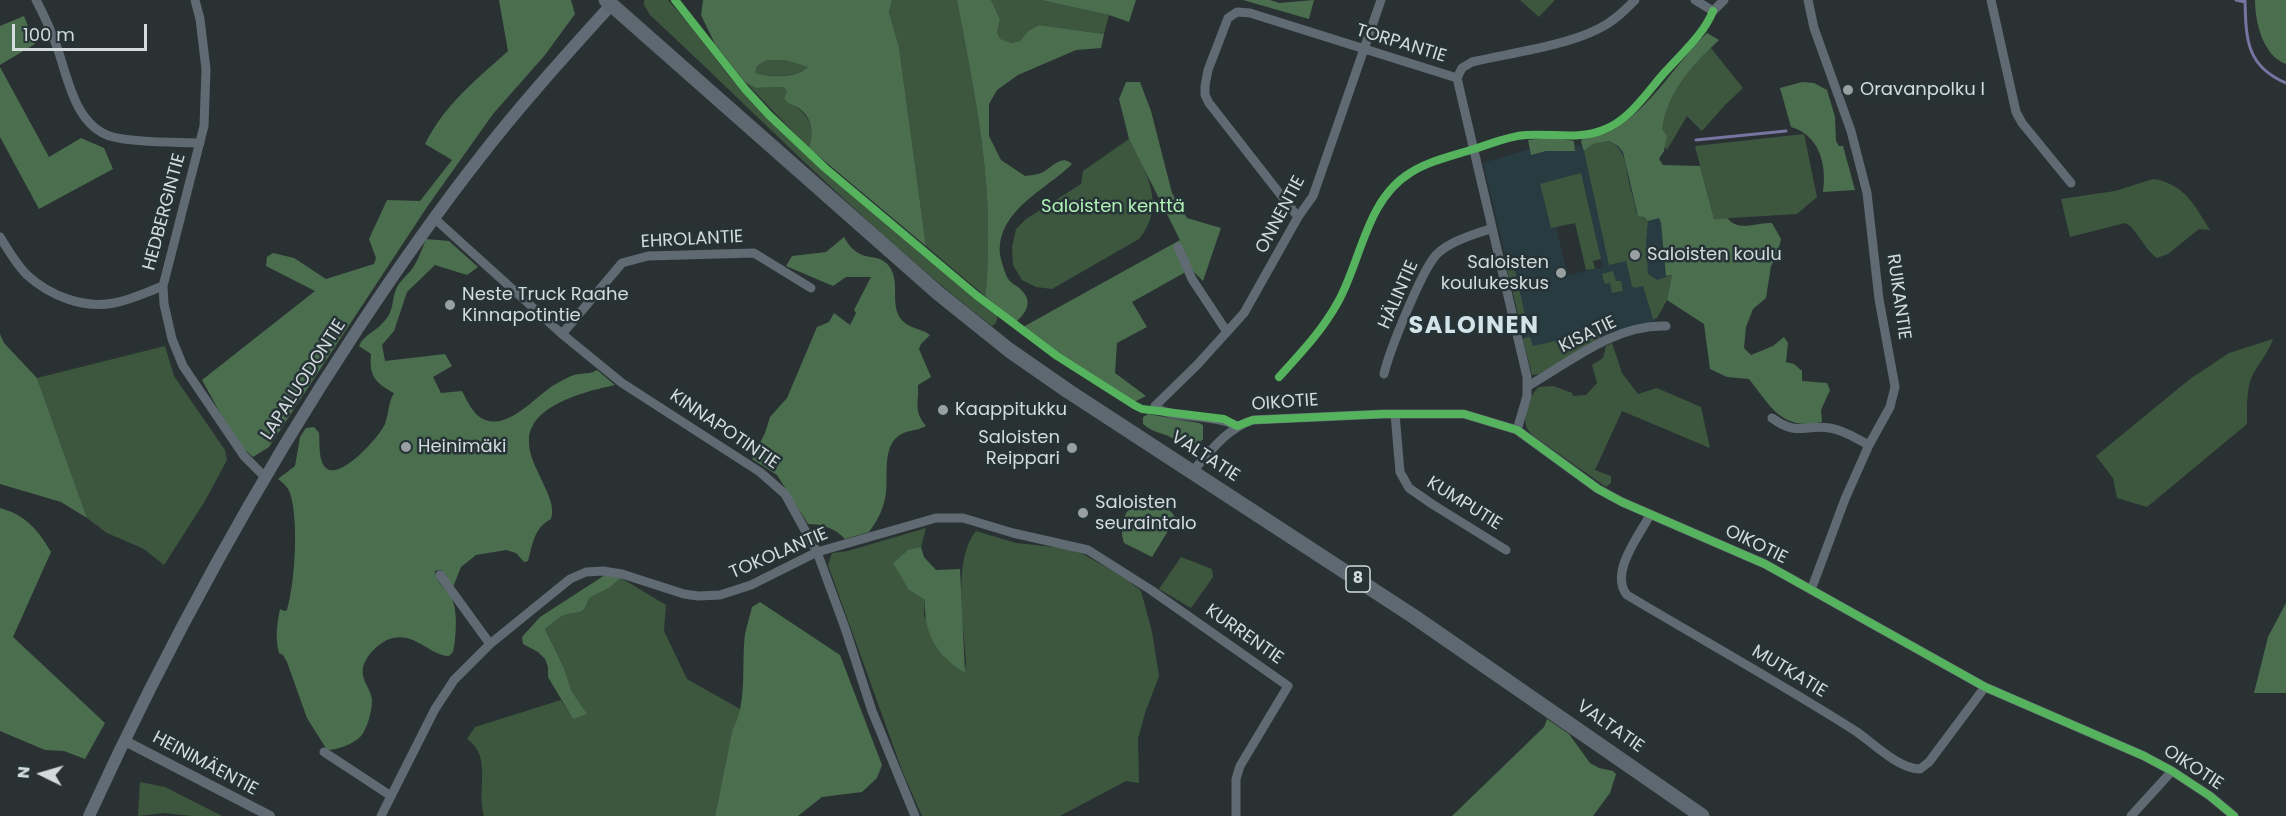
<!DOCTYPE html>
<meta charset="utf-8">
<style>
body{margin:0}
#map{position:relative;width:2286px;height:816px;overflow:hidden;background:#2a3133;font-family:Poppins,sans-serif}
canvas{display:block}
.north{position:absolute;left:12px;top:744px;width:60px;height:60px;-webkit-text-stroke:4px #263337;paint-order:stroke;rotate:275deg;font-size:16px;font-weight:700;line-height:24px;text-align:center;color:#d3dbdd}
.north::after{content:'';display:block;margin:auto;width:21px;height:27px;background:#d3dbdd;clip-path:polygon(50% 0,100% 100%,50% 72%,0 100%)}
.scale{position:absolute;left:12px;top:24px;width:135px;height:27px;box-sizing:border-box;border:3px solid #d3dbdd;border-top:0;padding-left:8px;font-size:18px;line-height:21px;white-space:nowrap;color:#d3dbdd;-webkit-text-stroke:4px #263337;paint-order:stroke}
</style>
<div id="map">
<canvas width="2286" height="816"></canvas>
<div class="north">N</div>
<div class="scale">100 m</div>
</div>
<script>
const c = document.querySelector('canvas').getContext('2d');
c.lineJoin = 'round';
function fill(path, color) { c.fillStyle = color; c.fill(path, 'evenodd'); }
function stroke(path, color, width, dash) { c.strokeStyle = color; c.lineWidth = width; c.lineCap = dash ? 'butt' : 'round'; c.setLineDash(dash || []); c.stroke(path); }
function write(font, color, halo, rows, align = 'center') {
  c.font = font + ' Poppins,sans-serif'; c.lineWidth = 5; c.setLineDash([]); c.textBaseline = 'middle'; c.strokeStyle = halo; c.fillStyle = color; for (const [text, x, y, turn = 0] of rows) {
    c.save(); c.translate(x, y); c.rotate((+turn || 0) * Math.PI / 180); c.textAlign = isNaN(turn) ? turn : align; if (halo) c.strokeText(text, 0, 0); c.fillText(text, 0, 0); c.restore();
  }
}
fill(new Path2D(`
 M1633,141L1666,222L1667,300L1655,321L1610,333L1534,375L1483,163L1546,144L1594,146ZM1581,173L1603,267L1568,275L1556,227Z`), '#273b41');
fill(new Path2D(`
 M644,0H668C697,31 720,68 749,99C826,177 913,245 998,315L996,323L992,326C870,231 763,120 650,15L644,5Z
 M892,0H957C972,81 990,163 988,246C987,263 988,280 985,296L926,246L899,47L889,12Z
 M991,0H1041L1109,15L1104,34L1039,25L1028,31L1020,41L1011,43L1000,40L997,32L1000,19Z
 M1520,0H1555L1539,17Z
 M1706,42L1743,88L1725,105L1702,131L1687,116L1667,150L1640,116Z
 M767,60H785L809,67C797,77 769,78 755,73L757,66Z
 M745,82L756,88L783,87L787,91L784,98C805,112 817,122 809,148Z
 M1804,134L1817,197L1797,214L1714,219L1695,146Z
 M1129,139C1146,172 1167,205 1139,239L1052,289L1036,287L1022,280L1013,265L1012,247L1016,229L1026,219L1081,184L1083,171Z
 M1609,141C1625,150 1625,161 1628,178C1630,190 1635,201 1636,212L1648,221L1646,242L1648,274L1657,280L1672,275L1667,300L1657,318L1653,319L1643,286L1634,288L1632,286L1626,261L1609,265L1584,151L1593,144Z
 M1581,173L1601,259L1593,261L1595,269L1586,270L1575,223L1551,228L1540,184Z
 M2153,179C2185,184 2194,205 2210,230L2199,229L2168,254L2157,258C2143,248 2136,227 2125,223L2070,237L2061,199L2115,191Z
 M1512,257L1527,324L1521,326L1505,261Z
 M1613,271L1616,281H1621L1623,291L1612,293L1610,283L1605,284L1602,274Z
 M1603,330L1599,339L1540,374L1532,375L1523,340L1524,338L1530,337L1533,346Z
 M2273,339C2268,353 2259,363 2252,376C2246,390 2247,409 2247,424L2147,507L2117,498L2113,478L2096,456L2190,379L2229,353Z
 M1612,343L1622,373L1638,394L1657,388L1701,407L1710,448L1622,411L1595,470L1611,476V483L1606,487L1532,435C1530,432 1527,429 1526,426C1523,415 1531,393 1539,387L1553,386L1572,393L1573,396L1586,395L1597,383L1592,365L1603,358L1606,346Z
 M165,346L174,376L225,450L227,460L205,501L164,565L144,549L107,533L87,518L37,378Z
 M926,528L921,547L905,552L909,590L925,600L924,616L964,673L966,663C964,627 952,560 976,531L1016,543L1063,548L1083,554L1125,578L1141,591L1152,632L1159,676L1145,713L1138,739L1139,783L1126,781L1060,816H922L903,773L828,565L832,553L848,551Z
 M1181,557L1212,569L1213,577L1191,608L1159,589Z
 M621,578L666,605L664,631L687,679L740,709L737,723L732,731L715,816H484C476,790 493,757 467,739L475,727L561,700L573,719L572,692L564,668L545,629C551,625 558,617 565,615C581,610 583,618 589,598L609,588Z
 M140,782L165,787L222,816H192L164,813L138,816Z`), '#3d573f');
fill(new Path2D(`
 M499,0H571L575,14L545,55L493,114L427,207L269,447L253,457L236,442L202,380L315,291L266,266L267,257L273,253L294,258L326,279L374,264L376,258L369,239L387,200L420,201L452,160L425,144C446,103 474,82 508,51Z
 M703,0H892L889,12L899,47L926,246L809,148C814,132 812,116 797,107C791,103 788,105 784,98L787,91L783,87L756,88L745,82L715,44L701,15ZM767,60H785L808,67C797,78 769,78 755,73L757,66Z
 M957,0H991L1000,19L997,32L1000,39L1011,43L1020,41L1028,31L1039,25L1104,34L1101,48L1076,50L1018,75L997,90L989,104V136L1001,160L1025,176C1030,175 1036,175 1041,173C1051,169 1061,153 1072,164C1046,190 997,210 1000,254C1001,260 1005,275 1009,280C1013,285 1020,287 1023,292C1033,303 1025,314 1016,322L985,296C988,280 987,263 988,246C990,163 972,81 957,0Z
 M1041,0H1136L1129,22L1109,15Z
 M1243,0H1270L1279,3L1314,0L1309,19Z
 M2255,0H2286V64C2263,56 2255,22 2255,0Z
 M24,16L35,44L0,65V26Z
 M1707,33L1719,40C1692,65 1667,92 1662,129L1667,136L1664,151L1659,159L1663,165L1700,166L1714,219L1727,218C1740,233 1755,222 1772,223L1781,239L1778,252L1771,266L1766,298L1753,309L1746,327L1744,348L1751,355L1773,346L1784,337L1788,343L1786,362L1794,364L1802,371V381L1827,383L1830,390L1821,410L1822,422C1782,431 1771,407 1749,379L1727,377L1710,369L1704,324L1667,300L1672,275L1666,276L1661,223L1659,218L1648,221L1644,217L1638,216L1623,152L1618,146L1609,141L1593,144L1584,151L1581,142L1583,137C1595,136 1605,135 1615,129C1651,107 1677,62 1707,33Z
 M0,67L49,157L81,138L104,148L113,169L39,209L0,137Z
 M1126,82H1140L1151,111L1172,193L1187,218L1221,228L1203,281L1191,269L1132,302L1147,327L1117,343L1115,373L1146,396L1134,402L1073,366L1023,327L1180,240L1129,139L1119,99Z
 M1802,82L1814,83L1827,90L1835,117L1836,141L1839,146H1843L1855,190L1823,192C1827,166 1820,135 1791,127L1780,88Z
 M1550,137L1574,141L1575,151H1546L1531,155L1528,140Z
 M844,237C860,266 876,250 889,266C902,283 887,309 905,323C912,329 923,329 930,335L921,344L919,349L931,377L918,385C919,403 913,410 926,426C916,432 905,429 896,438C883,451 888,476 886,493C884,508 878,520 869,532L845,539C835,528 822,524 808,524L777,475L752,459L765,433L770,417L787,398L817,327L829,322L834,313L850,325L856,313L854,310L871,277H846L833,286L786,266L792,256L826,252Z
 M426,239L449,241L478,267L467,275L435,265L407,292L394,331L382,345L385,361L445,354L452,366L433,377L441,393L462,391C466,399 471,409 477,415C503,437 533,398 554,385C561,381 571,375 579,374C586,373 591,374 597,370L615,385C588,391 531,404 529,439C528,455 537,469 543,483C548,494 555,507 551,519C534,528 533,543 528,561L524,562L516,553L506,550L476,555L461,567L453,587L441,570L435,571C435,582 447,589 452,599C458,612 456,639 453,652L449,656C429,655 416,633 393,638C379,641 360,660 363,675C364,684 372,691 372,701C372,711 367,729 361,736C354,744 337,750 327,750L307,718L287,662L283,655L279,653C275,638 277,624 280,609L284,611L287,610C295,583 299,520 290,493C288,487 283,483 278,479L295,466L300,437L306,428L314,427L319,433C320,442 318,461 326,468C340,481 380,436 385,424C389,413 388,403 394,393C375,383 369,376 371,354L359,346C364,334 379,330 386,319C393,311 392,302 395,292C398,282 406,277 412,269C418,261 422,249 426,239Z
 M0,334L4,343L37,378L87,518L61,502L0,484Z
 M1148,414L1199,423L1203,425V439L1200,442L1183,446C1178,443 1172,437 1166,435C1157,432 1151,431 1143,424V417Z
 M1140,501C1156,501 1167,505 1176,518L1152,557L1124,543C1119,525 1123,510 1140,501Z
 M0,508C26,515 38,530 51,552L13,637L105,723L85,759L64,751L45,750L0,731Z
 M921,547L924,557L936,570L960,569L965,673C936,655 924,634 925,600L909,590L893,563L908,550Z
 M605,575L621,578L609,588L589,598C583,617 581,610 565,615C558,617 551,625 545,629L564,668L572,692L587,714L573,719L548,677V667L545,659L538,652L523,644L522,637L540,617Z
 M760,602L840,655L882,765L877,778L862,792L822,797L798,816H715L732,731C748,703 741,665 745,634C747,625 750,616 752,607Z
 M2286,603V693H2254L2268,637Z
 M1547,719L1569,734L1590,763L1599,768L1613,771L1616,774L1610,793L1593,816H1452L1544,727Z`), '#4b6e4f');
stroke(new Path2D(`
 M2236,0L2245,2
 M2245,0C2246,39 2246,66 2286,83
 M1696,140L1786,131`), '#7674a0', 3);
stroke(new Path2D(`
 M36,0C44,15 51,31 57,47C68,78 75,127 113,137C137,143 174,142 200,143
 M195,0L200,19L206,69L204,126L163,286L164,304L172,339L183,366L244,456L264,476
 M1695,0L1713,11L1724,0
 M1808,0L1814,28L1851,131L1867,193L1879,299L1895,387L1890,407L1869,445L1845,499L1811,590
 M1991,0L2016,112L2022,123L2071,183
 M1457,78L1462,68L1472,62C1510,53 1565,46 1598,29C1613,22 1624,11 1635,0
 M1298,217L1209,103L1205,95V86L1208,70L1228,18L1237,12L1250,13L1457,78L1527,377V396L1517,430
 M434,218L562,334L622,383L760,472L785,494L817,552L845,628L872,711L915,816
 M0,237C8,250 16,264 27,275C50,296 84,309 114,303C131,300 147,292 163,286
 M1178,247L1192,279L1227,332
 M562,334L622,263L648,256L754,253L811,288
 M1384,374C1389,352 1422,269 1437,254C1452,240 1474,235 1492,228
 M1528,386C1570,362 1615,324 1666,326
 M1395,414L1400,472L1409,488L1432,504L1506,550
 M1772,418C1798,437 1804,424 1830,428C1844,430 1857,439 1869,445
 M1237,426C1218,414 1165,419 1155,406L1197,365L1244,313L1298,217L1313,196L1381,0
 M1192,472C1210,452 1227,428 1253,420L1384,414H1464L1517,430L1598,489L1622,502L1765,564L1985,687L2144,756L2172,771L2210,796L2234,816
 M1650,515C1639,536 1609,573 1627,595C1704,641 1782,684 1857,732C1874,744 1899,769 1920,769L1929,762L1985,687
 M440,575L490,644
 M324,752L391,796
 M381,816L435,709L454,680L490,644L570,579L586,572L603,571L622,574L684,594L698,596L720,595L751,585L817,552L936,518H963L1013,533L1088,550L1151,590L1288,686L1240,766L1236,779V816
 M2131,816L2172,771`), '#606a73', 9);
stroke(new Path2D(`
 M125,741L270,816`), '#606a73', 10);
stroke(new Path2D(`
 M89,816C166,648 255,485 357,330C396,271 437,212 481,156C522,103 567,54 611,5`), '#616c76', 12);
stroke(new Path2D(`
 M606,0L938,293L1009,350L1068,391L1413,616L1702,816`), '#5e6871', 15);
stroke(new Path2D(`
 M675,0L745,89L769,115L825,168L976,295L1057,356L1134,405L1142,409L1224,419L1237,426L1253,420L1384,414H1464L1517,430L1598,489L1622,502L1765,564L1985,687L2144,756L2172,771L2210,796L2234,816
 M1279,377C1300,354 1322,331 1338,302C1361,261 1366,200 1410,173C1429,161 1452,156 1474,149C1491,144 1508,136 1526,135C1552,133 1579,140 1603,130C1630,120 1647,92 1665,72C1682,53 1704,34 1713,11`), '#56b35d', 8);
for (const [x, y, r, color] of [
 [1848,90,6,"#98a0a2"],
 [1635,255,6,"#98a0a2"],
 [1561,273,6,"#98a0a2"],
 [450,305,6,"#98a0a2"],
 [943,410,6,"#98a0a2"],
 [406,447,6,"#98a0a2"],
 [1072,448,6,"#98a0a2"],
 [1083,513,6,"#98a0a2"]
]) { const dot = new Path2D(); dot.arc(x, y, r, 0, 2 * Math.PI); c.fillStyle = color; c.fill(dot); stroke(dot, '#263337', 2); }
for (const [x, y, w] of [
 [1358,579,24]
]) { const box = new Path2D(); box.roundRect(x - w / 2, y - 13, w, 26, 4.5); c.fillStyle = '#263337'; c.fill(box); stroke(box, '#d3dbdd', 1.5); }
write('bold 16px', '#d3dbdd', null, [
 ["8",1358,579]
]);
write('18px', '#d3dbdd', '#263337', [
 ["TORPANTIE",1401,44,17],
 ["HEDBERGINTIE",165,212,-75],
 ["ONNENTIE",1281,215,-62],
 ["EHROLANTIE",692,240,-3],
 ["HÄLINTIE",1399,295,-66],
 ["RUIKANTIE",1898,297,82],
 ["KISATIE",1588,335,-26],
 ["LAPALUODONTIE",304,380,-57],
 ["OIKOTIE",1285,403,-4],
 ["KINNAPOTINTIE",724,430,34],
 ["VALTATIE",1205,457,33],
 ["KUMPUTIE",1464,504,32],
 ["OIKOTIE",1756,545,26],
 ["TOKOLANTIE",779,554,-23],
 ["KURRENTIE",1244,635,35],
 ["MUTKATIE",1789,672,31],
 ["VALTATIE",1610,727,35],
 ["HEINIMÄENTIE",205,764,28],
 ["OIKOTIE",2193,768,33]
]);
write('18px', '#d3dbdd', '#263337', [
 ["Oravanpolku I",1860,90],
 ["Saloisten koulu",1647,255],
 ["Saloisten",1549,263,"right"],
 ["koulukeskus",1549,284,"right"],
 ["Neste Truck Raahe",462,295],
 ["Kinnapotintie",462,316],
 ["Kaappitukku",955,410],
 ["Saloisten",1060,438,"right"],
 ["Reippari",1060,459,"right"],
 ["Heinimäki",418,447],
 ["Saloisten",1095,503],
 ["seuraintalo",1095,524]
], 'left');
write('18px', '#b2f1b6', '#263337', [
 ["Saloisten kenttä",1113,207]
]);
c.letterSpacing = '1.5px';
write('bold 24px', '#d3e4e9', '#263337', [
 ["SALOINEN",1474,327]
]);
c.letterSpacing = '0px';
</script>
